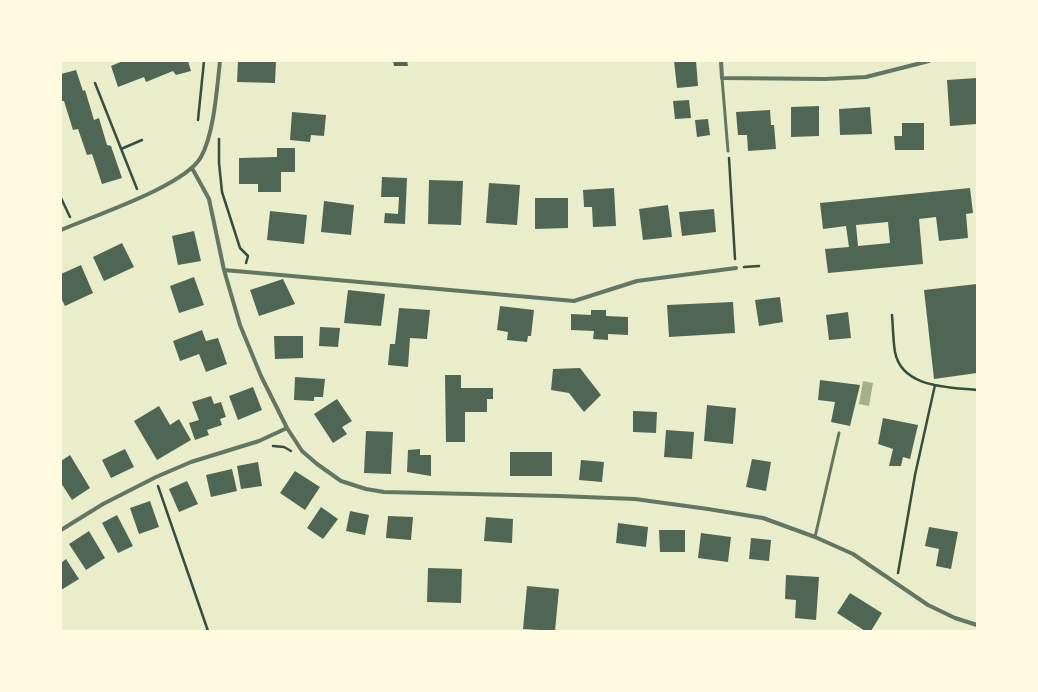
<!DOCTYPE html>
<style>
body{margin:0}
#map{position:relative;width:1038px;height:692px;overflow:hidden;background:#e9edc9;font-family:"PT Sans Narrow",sans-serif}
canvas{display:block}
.frame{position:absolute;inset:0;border:62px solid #fefae0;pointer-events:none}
</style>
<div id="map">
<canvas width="1038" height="692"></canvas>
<div class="frame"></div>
</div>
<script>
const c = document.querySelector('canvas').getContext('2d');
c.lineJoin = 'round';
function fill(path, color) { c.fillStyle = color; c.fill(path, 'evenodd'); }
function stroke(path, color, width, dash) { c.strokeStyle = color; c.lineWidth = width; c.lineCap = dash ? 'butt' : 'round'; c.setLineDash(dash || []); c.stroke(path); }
fill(new Path2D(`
 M863,381L873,383L869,406L859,404Z`), '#a3b18a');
fill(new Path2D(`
 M123,61H188L191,71L176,75L173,71L146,82L144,77L118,87L111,66Z
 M238,61H276L275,83L237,82Z
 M393,61H407L408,66H394Z
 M674,61H696L698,86L677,88Z
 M76,70L83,91L85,90L94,120L99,118L107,145L111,146L122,178L102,184L92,154L87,155L78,129L73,130L64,101H61V74Z
 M977,78V124L950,126L947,80Z
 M689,100L691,118L675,119L673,101Z
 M819,106V136L791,137V107Z
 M870,107L872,134L840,135L839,109Z
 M770,110L771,125H774L776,149L748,151L747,135H738L736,112Z
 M292,112L326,115L324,136L311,135L310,142L290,140Z
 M708,119L710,135L697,137L695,120Z
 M902,123H924V150H895L894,136H902Z
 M277,148H295V172H281V192H258V184H239V158L277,157Z
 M382,177L407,178L405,224L384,223L385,213L398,214L399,197H381Z
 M429,180L463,181L461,225L428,224Z
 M489,183L520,185L517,225L486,223Z
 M614,188L616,226L593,227L592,207H584L583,190Z
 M970,188L973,213L966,214L968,238L939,241L936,217L919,219L923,264L828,273L825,249L849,247L846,226L823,229L820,203ZM888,222L890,243L858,246L856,225Z
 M535,198H568V228L535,229Z
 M324,201L354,205L351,235L321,232Z
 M668,205L672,237L643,240L639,209Z
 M714,209L716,232L682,236L679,212Z
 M270,211L307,215L304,244L267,240Z
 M194,231L201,261L178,265L172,236Z
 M122,243L134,267L104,281L93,257Z
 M81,265L93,293L65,306L61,298V274Z
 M194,277L204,305L179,313L170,286Z
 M283,279L295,304L259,316L250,290Z
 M977,284V373L934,379L924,290Z
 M348,290L385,294L381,326L344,323Z
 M780,297L783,322L759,326L755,300Z
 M733,302L735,333L669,337L667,305Z
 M500,306L534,310L531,336H528L527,342L507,340L508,332L497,330Z
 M399,308L430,310L427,339L410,338L408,367L388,365L390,344H395Z
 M591,310H606V316L628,317V335L608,334V340L593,339L594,331L571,330V314L591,315Z
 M848,312L851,338L829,340L826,315Z
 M320,327L340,328L338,347L319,346Z
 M202,330L206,341L218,338L227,364L206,372L199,354L180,361L173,341Z
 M274,336H303V358L275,359Z
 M580,368L601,395L584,412L569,393L551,390L553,369Z
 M445,375H461V388H493V399H487V412H465V442H446Z
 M295,377L325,379L323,397H314V401L294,400Z
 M820,380L860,385L850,426L831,422L835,402L818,400Z
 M253,387L262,410L238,420L229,396Z
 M211,396L214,404L221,402L226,417L220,419L222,425L207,430L209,435L195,440L189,423L199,420L192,402Z
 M337,399L352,421L342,427L347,434L333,443L314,414Z
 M707,405L736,408L733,444L704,441Z
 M159,406L170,425L179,419L191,440L157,460L134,421Z
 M633,411L657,412L656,433L633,432Z
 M883,418L918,425L910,459L903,457L901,466H889L893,449L878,444Z
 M666,430L694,432L692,459L664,457Z
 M366,431L393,432L391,474L364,473Z
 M125,449L134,467L111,478L102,460Z
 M420,449V455H431V476L407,472L408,450Z
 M510,452H552V476H510Z
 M70,455L90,488L72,500L61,483V461Z
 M752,459L771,462L766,491L746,487Z
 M581,460L604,462L602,482L579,480Z
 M258,462L262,486L241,489L237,466Z
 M232,469L237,491L211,497L206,475Z
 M295,471L320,487L305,510L280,493Z
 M187,481L198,504L179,512L169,489Z
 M150,501L159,527L139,534L130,508Z
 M321,507L338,519L323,539L307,528Z
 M350,511L369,515L365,535L346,531Z
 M117,515L133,546L118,553L102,523Z
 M388,516L413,517L411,540L386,538Z
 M486,517L513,519L512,543L484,541Z
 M618,523L648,527L646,547L616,543Z
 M929,527L958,532L951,569L936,566L939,549L925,546Z
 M659,530H685V552H660Z
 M89,531L105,558L86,570L69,544Z
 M701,533L731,537L728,562L698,558Z
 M751,538L771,540L769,561L749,559Z
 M66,559L79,579L61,590V563Z
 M428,568L462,569L461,603L427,602Z
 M786,575L819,577L816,620L795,618L796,600L785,599Z
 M527,586L559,589L555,631L523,629Z
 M850,593L882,613L871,631H865L837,613Z`), '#4f6655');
stroke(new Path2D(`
 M95,83L137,189
 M198,120L204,61
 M219,139V163L222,192L240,248L248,256L246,263
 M121,149L142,140
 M729,158L735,259
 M61,198L70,217
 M744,267L759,266
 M892,315C893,327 893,340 895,352C902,388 948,387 977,390
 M273,446L284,447L291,451
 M158,486L208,631
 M898,573L915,475L935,385`), '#344e41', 2.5);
stroke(new Path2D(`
 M722,78L728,151
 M815,537L839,433`), '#617663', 3);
stroke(new Path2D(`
 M721,61L722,78L825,79L866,77L929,61
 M192,168L209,199L224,270L240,325L261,376L287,428L302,451L317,464L341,481L366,489L384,492L559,496L635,499L708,509L763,518L815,537L853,554L928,605L955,618L977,625
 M61,230C93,216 185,186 201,157C214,134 217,88 220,61
 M224,270L574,301L637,281L736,268
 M61,530L103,504L156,477L191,462L259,441L287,428`), '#617663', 4);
</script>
